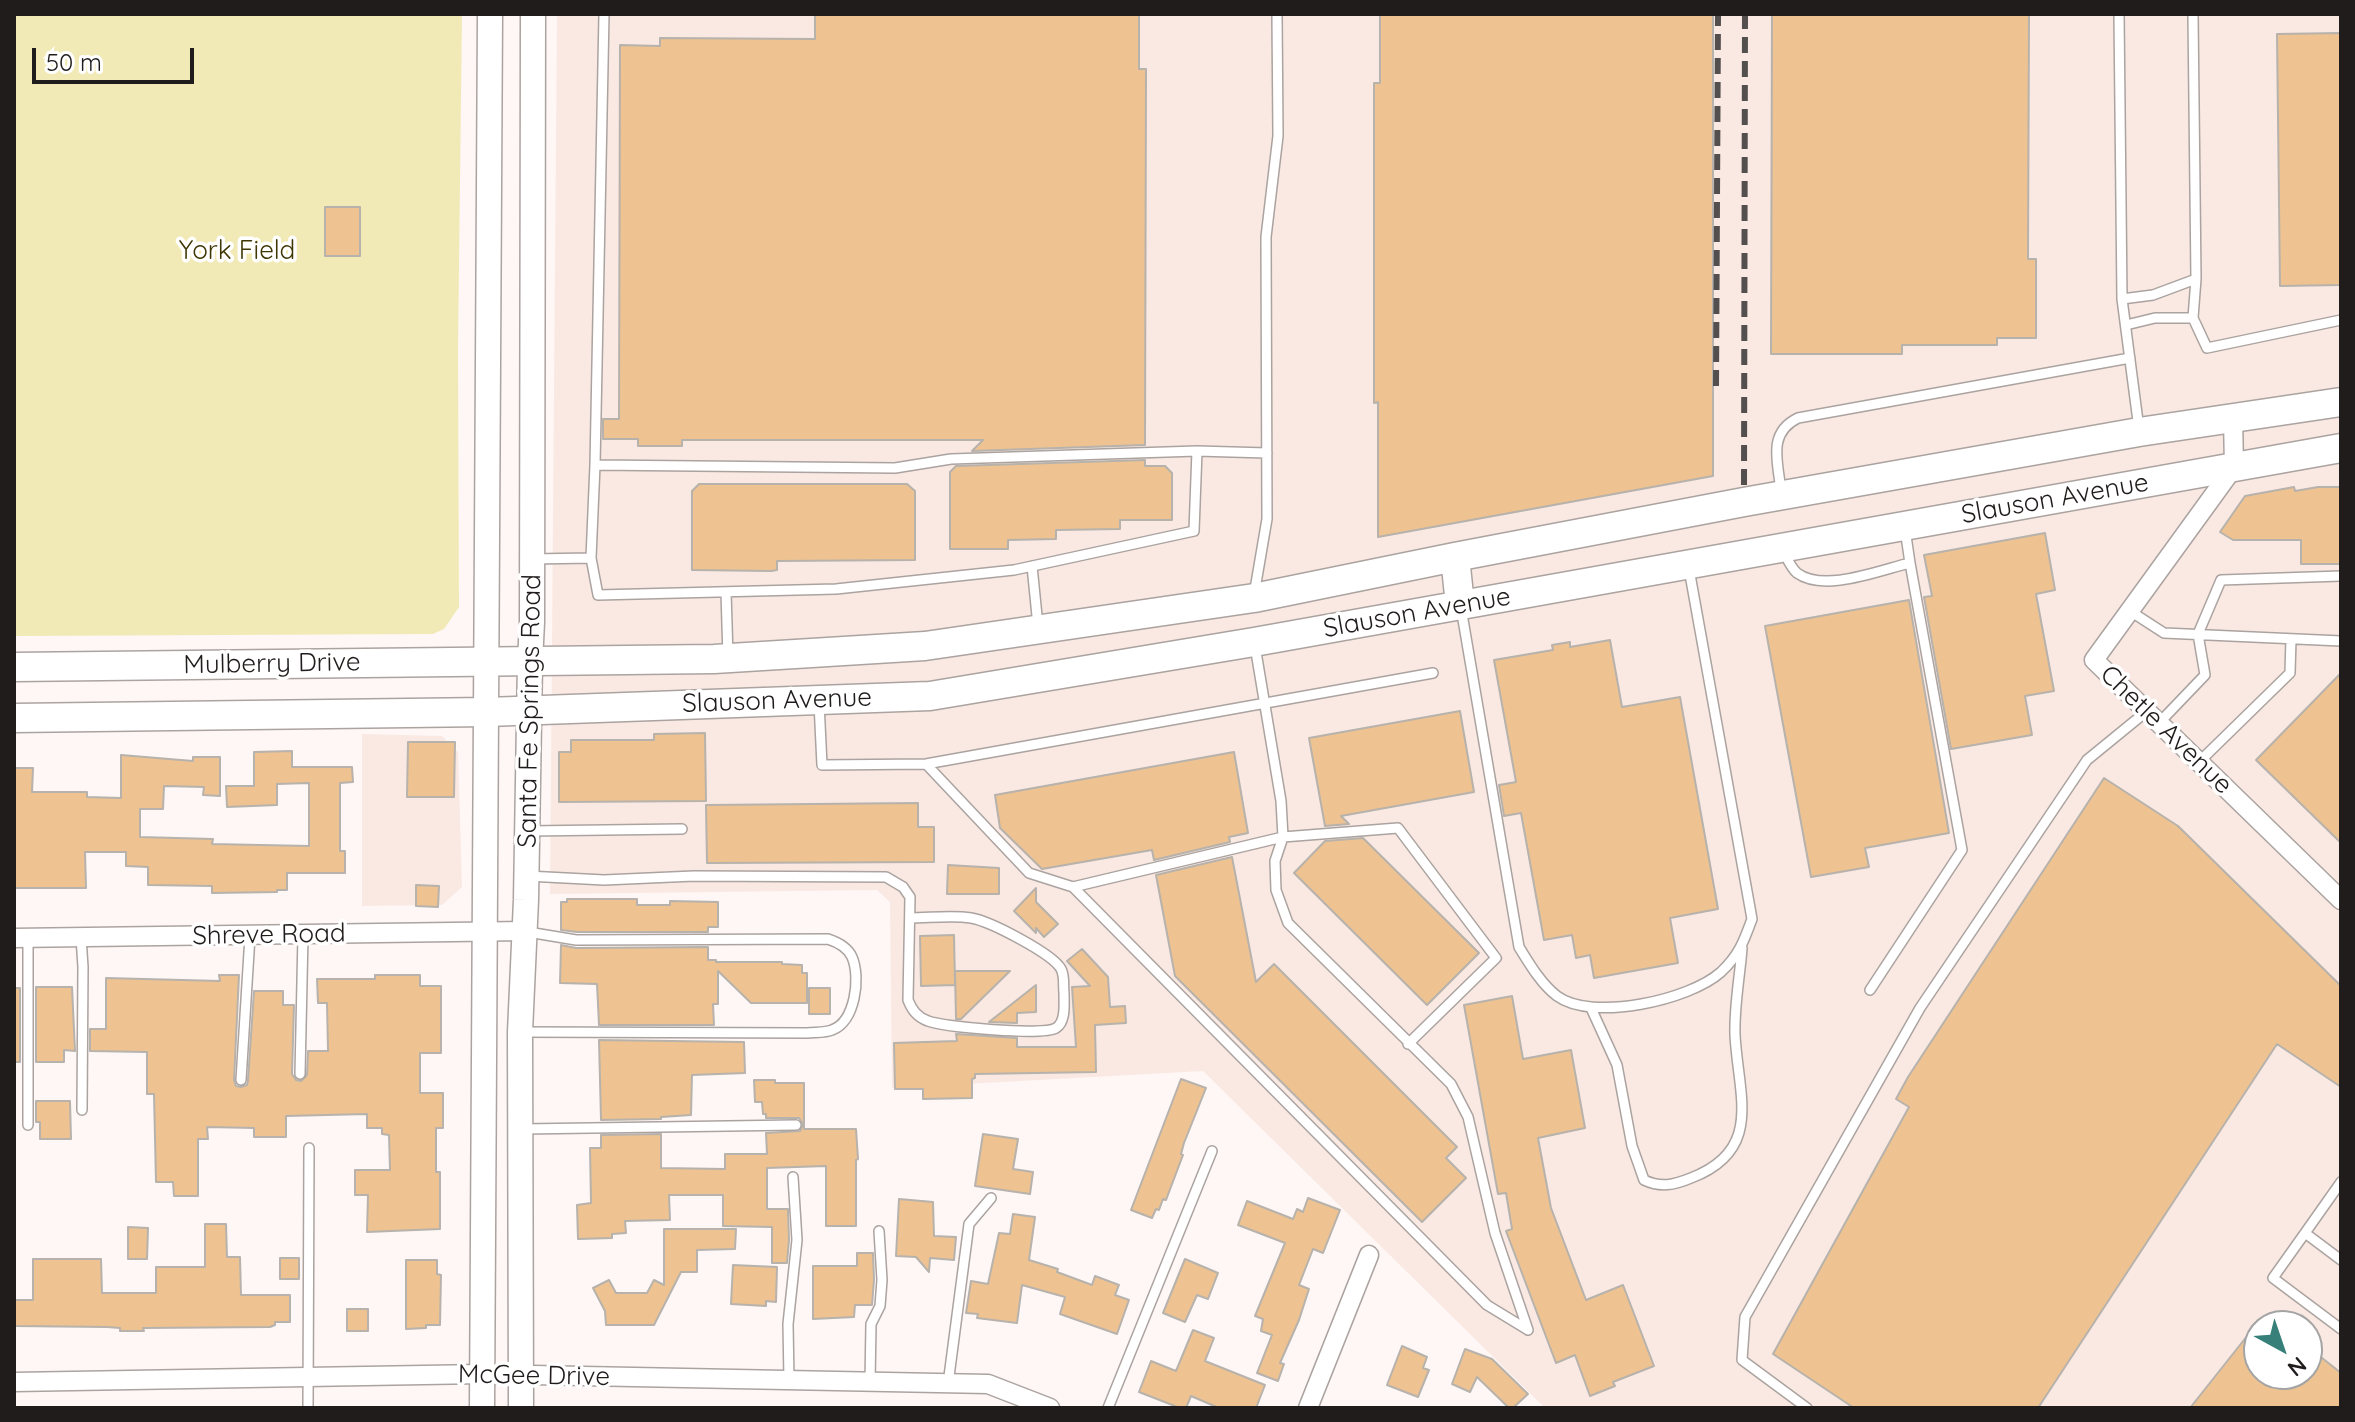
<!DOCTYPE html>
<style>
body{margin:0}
#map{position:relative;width:2355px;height:1422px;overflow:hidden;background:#fef7f5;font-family:Quicksand,sans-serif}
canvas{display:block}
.frame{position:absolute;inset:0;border:16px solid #1f1c1b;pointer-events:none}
.north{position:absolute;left:2243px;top:1310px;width:80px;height:80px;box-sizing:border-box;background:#fff;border:2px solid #a5a4a4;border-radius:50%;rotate:140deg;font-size:22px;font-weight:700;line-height:32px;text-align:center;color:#1f1c1b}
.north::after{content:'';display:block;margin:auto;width:28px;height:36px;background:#377f79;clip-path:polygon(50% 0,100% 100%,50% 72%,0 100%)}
.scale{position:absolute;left:32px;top:48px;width:162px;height:36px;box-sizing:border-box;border:4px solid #1f1c1b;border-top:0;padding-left:10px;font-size:24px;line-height:28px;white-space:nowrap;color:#1f1c1b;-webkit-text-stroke:6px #fff;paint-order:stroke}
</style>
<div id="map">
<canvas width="2355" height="1422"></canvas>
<div class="frame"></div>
<div class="north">N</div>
<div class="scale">50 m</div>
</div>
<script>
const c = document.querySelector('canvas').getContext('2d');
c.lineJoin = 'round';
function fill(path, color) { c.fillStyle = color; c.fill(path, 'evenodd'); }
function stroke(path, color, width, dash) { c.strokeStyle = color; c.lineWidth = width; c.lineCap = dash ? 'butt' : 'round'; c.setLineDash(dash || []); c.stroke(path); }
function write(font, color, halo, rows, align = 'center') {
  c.font = font + ' Quicksand,sans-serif'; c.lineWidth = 7; c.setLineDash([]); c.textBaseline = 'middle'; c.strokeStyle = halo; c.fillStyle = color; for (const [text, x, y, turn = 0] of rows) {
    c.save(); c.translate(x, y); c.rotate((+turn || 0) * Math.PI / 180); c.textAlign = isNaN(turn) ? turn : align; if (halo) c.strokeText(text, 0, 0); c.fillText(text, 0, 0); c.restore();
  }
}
fill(new Path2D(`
 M557,14H2341V1408H1545L1203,1071L892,1088L890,902L877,890L550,894ZM2259,1326H2307V1374H2259Z
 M362,734L442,736L458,752L462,887L442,905L362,906Z`), '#fae9e3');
fill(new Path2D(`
 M14,14H462L458,350L459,607L444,629L433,634L14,636Z`), '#f2eab6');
const building = new Path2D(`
 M815,14H1139V69H1146L1145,445L972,451L983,440H682V446H638V439H603V419H619L620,45L660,46V38L815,39Z
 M1380,14H1713V476L1378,537V402L1374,403V83H1380Z
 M1772,14H2029L2028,259H2036V338H1997V345H1902V354H1771Z
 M2341,33V285L2280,286L2277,34Z
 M325,207H360V256H325Z
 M1145,460V466H1165L1172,473V520H1120V529L1056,530V539L1008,540V549H950V472L956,466Z
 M699,484H907L915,491V560L777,561V570L771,571L692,570V491Z
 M2294,487L2295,491L2318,487H2341V564H2301V540H2233L2220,532L2245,496Z
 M2045,533L2055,590L2036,594L2054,691L2025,696L2032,735L1951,749L1924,597L1932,596L1924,555Z
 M1909,600L1949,833L1865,848L1869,867L1811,877L1765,626Z
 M1610,640L1622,707L1680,697L1718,909L1670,918L1678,963L1594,978L1590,955L1576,958L1572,935L1544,940L1521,813L1504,816L1499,785L1516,782L1494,660L1553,650L1552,645L1570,642V647Z
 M2341,673V843L2256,760Z
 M1460,711L1474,792L1341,816L1349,824L1325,826L1309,738Z
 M705,733L706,801L559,802V752H571V740H654V734Z
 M408,742H455L454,797H407Z
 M292,751V767H352L353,782L340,783V851H345V873H287V890H277V892L212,893V886L148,885V867L126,866V852H85L86,888H14V768H33L32,792H87V797L121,798V755L193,761V757H220V796L203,795L204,787L164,786L163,809H140V837L213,839L212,844L309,846V783L277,784V805L227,807L226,786H254V752Z
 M1234,752L1248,833L1229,837L1230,842L1154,860L1152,850L1042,869L1000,828L995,795Z
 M2104,778L2178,826L2341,986V1087L2277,1044L2038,1408H1854L1773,1354L1909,1107L1896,1099L1908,1077Z
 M918,803V827H934V862L707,863L706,805Z
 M1363,838L1479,953L1427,1005L1294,873L1325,841Z
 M1232,857L1256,982L1274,964L1457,1147L1446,1158L1466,1178L1422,1222L1175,976L1156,875Z
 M948,865L999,868V894H947Z
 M416,885L439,886L438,907L416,906Z
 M1036,888V902L1058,924L1044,937L1036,928V933L1014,911Z
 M567,899H637V905H670V901L718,902V927H708V932H577L561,930V902H567Z
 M954,935L955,985L921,986L920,936Z
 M561,945L576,948L708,947V960H716V962H782V964L802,965V973H807V1003H751L718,971V1004H713L714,1025H599L597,984L560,983Z
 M1082,949L1108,977L1110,1007L1125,1006L1126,1023L1095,1025L1096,1072L975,1074V1078L972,1079V1098L923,1099V1089H895L894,1043L957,1041L956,1034L1017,1038V1047H1076L1072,987L1090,986L1067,961Z
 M955,971H1010L961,1019H956Z
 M219,975H239L234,1080L236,1086L241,1087L247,1085L248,1080L254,991H283V1005H294L292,1074L296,1080L301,1081L307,1075L308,1051H328L327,1003H318L317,979H375V975H420V986H441V1053H420V1093H443V1128H436V1172H440V1229L367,1232L368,1195H355V1170H390L389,1135L382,1134V1128H367V1114L286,1116V1137H254V1128L207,1127L208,1139H198V1196H174L173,1182H156L154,1094H147V1052L90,1051V1029H106V978L220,981Z
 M1036,985V1012L1017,1013V1023L989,1022Z
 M36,987H72L75,1051L64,1050V1062H36Z
 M14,988H20V1062H14Z
 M809,988H830V1014H809Z
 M1512,996L1523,1059L1571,1050L1585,1128L1538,1138L1551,1208L1586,1300L1623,1285L1654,1366L1613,1382L1615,1386L1590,1396L1575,1355L1556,1363L1506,1231L1512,1229L1506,1193L1498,1194L1464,1005Z
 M599,1040L744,1042L745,1073L692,1075L691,1115L661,1117V1119L601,1120Z
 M1181,1079L1206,1088L1184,1143L1181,1154L1183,1155L1166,1200L1163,1199L1159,1210L1156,1209L1152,1218L1131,1210Z
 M754,1080H775V1083H804V1129H856L858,1159L856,1160V1226H826V1166L767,1168V1209H788L789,1240L787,1263H772V1227L723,1226V1195H669L670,1220L625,1221L626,1233L612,1234V1238L578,1239L577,1205L591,1203L590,1148H601V1135L661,1134V1168L725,1169V1154H767L766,1133L800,1131L803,1124L799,1118H766V1114H763L762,1102H755Z
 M36,1101H70L71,1139H40V1122H36Z
 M983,1134L1018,1139L1013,1169L1033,1172L1030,1194L975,1186Z
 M1308,1198L1340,1210L1323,1253L1313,1249L1299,1285L1309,1289L1299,1320L1280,1363L1284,1364L1278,1381L1257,1373L1272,1335L1261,1331L1263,1319L1255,1316L1285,1243L1238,1225L1247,1201L1293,1219L1297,1209L1303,1212Z
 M899,1199L933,1202L934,1236L956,1237L954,1260L930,1258L929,1272L916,1257L896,1256Z
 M1013,1214L1035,1217L1029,1260L1058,1269L1057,1272L1092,1285L1095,1276L1119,1285L1115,1295L1129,1300L1117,1334L1060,1314L1065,1297L1022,1285L1017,1323L977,1318L978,1314L966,1313L971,1281L988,1284L999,1233L1010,1234Z
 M205,1224H226L227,1257H240L241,1295H290V1322H275V1325L270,1327L143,1328L144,1331H120V1328L107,1327L14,1326V1300H33V1259H101L102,1293H156V1267H205Z
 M128,1227L148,1228L147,1259H128Z
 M664,1229H736L735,1249L697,1250V1272H681L654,1325H606L605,1311L593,1288L609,1280L616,1293H647L654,1280L664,1285Z
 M857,1253H873L874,1280L872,1305H855L854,1317L813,1319V1266H857Z
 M280,1258H299V1279H280Z
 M1185,1259L1218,1273L1208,1299L1197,1295L1185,1322L1163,1313Z
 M406,1260H437V1274L441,1275L440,1325H426V1328L406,1329Z
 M733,1265L777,1267L776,1302L766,1301V1306L731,1304Z
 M347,1309H368V1331H347Z
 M2259,1321V1374H2307V1346L2341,1373V1408H2190Z
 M1193,1330L1214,1338L1205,1361L1265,1385L1256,1408H1219L1191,1396L1186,1408H1180L1139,1392L1151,1361L1176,1371Z
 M1402,1346L1427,1357L1423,1368L1429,1370L1418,1397L1387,1385Z
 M1465,1349L1492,1359L1528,1394L1513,1408H1509L1477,1377L1470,1392L1452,1384Z`);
fill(building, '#eec391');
stroke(building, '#b7b2ac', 2);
const lane = new Path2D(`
 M2119,14L2122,299L2139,429
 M2193,14L2196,279L2193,318L2207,348L2341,320
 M2122,299L2153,295L2196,279
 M2126,325L2155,318H2193
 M595,465L604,14
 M1781,491C1778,462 1767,433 1798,418L2130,358
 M1783,551C1787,558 1791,568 1797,573C1824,593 1880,570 1910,563L1905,529
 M591,558L595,465L895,468L951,459L1197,451
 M532,559L591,558L598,595L836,589L1014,570L1194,531L1197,451L1267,453
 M1032,566L1038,626
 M726,592L728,657
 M1254,595L1267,519L1266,237L1278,136L1277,14
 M1461,608L1519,947C1529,963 1541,984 1557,996C1592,1022 1690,1000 1721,972C1739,955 1744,941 1752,919L1689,569
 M2130,611L2164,633L2341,641
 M1255,646L1281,801L1283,837L1275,861L1276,890L1288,923L1451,1084L1468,1117L1495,1233L1528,1330
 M819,703L822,765L926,764L1433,673
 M2159,723L2205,675L2198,634L2221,580L2341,576
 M2199,762L2290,673L2291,639
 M926,764L1029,873L1073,887L1283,837L1398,828L1496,958L1408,1044
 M528,831L682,829
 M527,876L604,880L694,876L886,877L903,887L910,897L908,1000C912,1010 917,1017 928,1021C943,1027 1044,1036 1056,1028C1066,1022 1064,1004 1064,993C1063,986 1065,976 1061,969C1053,954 990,921 971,918C952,915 929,918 910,918
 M1073,887L1487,1305L1528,1330
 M81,937L83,967L82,1110
 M28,938V1125
 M1870,990L1962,850L1910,563
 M1591,1008L1617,1065L1632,1146L1644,1180C1661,1188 1674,1185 1691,1178C1764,1150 1738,1095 1735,1035C1734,1006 1740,976 1742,948
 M522,1032L807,1033C815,1032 825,1033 832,1030C855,1022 861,978 852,957C848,948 837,942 828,939L576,940L528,932
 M300,1074L303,935
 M241,1080L250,936
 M523,1129L796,1125
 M2341,1182L2305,1233L2341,1260
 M2305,1233L2273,1278L2341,1329
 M789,1380L788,1324L797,1240L793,1177
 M870,1382L871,1324L880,1306L882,1280L879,1231
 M948,1384L969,1224L991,1198
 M308,1408L309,1148
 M1108,1408L1212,1151
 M1807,1408L1742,1360L1745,1317L1920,1008L2087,760L2147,711`);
const street = new Path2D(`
 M2233,418L2234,467L2094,660L2341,900
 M14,938L525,931
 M14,1382L482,1374L988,1384L1050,1408
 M1308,1408L1369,1255`);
const secondary = new Path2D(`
 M482,1408L490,14
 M521,1408L520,1032L526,900L530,662L532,622L533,14`);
const primary = new Path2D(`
 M1455,557L1460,605
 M14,667L714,659L925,646L1254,598L1455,557L1744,502L2139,432L2341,402
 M14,718L487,712L930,696L1254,642L2341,448`);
stroke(lane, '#aba3a0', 12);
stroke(street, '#aba3a0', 21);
stroke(secondary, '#aba3a0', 27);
stroke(primary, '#aba3a0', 31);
stroke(lane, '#fff', 9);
stroke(street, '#fff', 18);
stroke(secondary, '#fff', 24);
stroke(primary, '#fff', 28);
stroke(new Path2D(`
 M1716,386L1718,14
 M1744,485L1745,14`), '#534f4e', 6, [16, 8]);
write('26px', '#3e3603', '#fff', [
 ["York Field",237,251]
]);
write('26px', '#1f1c1b', '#fff', [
 ["Slauson Avenue",2055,499,-10],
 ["Slauson Avenue",1417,613,-10],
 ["Mulberry Drive",272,664,-1],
 ["Slauson Avenue",777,701,-2],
 ["Santa Fe Springs Road",530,711,-89],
 ["Chetle Avenue",2166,730,44],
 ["Shreve Road",269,935,-1],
 ["McGee Drive",534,1376,1]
]);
</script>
